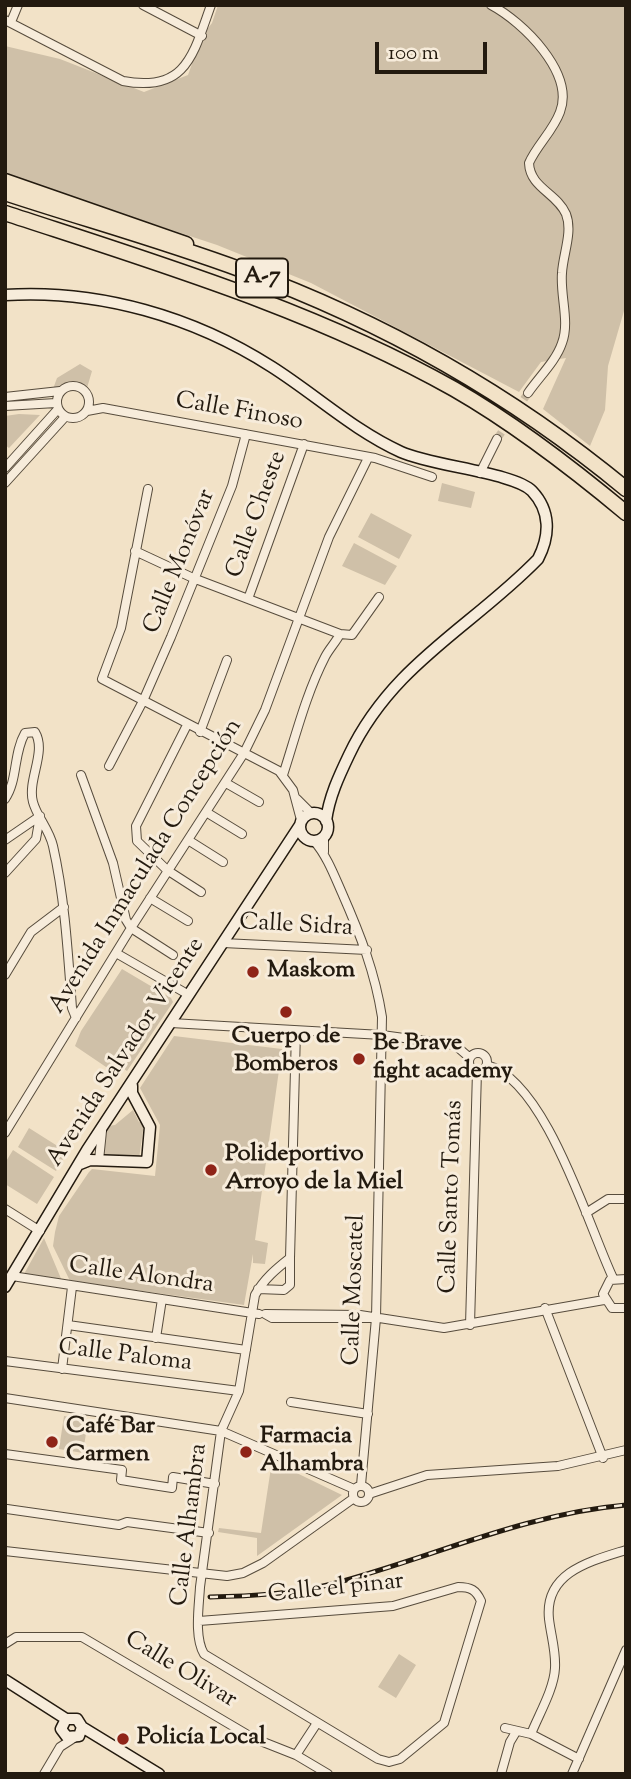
<!DOCTYPE html>
<meta charset="utf-8">
<style>
body{margin:0}
#map{position:relative;width:631px;height:1779px;overflow:hidden;background:#f2e2c7;font-family:"Sorts Mill Goudy",serif}
canvas{display:block}
.frame{position:absolute;inset:0;border:7px solid #231a0f;pointer-events:none}
.scale{position:absolute;left:375px;top:42px;width:112px;height:32px;box-sizing:border-box;border:4px solid #231a0f;border-top:0;padding-left:9px;font-size:21px;line-height:24px;white-space:nowrap;color:#231a0f;-webkit-text-stroke:5px #f7ecdb;paint-order:stroke}
</style>
<div id="map">
<canvas width="631" height="1779"></canvas>
<div class="frame"></div>
<div class="scale">100 m</div>
</div>
<script>
const c = document.querySelector('canvas').getContext('2d');
c.lineJoin = 'round';
function fill(path, color) { c.fillStyle = color; c.fill(path, 'evenodd'); }
function stroke(path, color, width, dash) { c.strokeStyle = color; c.lineWidth = width; c.lineCap = dash ? 'butt' : 'round'; c.setLineDash(dash || []); c.stroke(path); }
function write(font, color, halo, rows, align = 'center') {
  c.font = font + ' "Sorts Mill Goudy",serif'; c.lineWidth = 6; c.setLineDash([]); c.textBaseline = 'middle'; c.strokeStyle = halo; c.fillStyle = color; for (const [text, x, y, turn = 0] of rows) {
    c.save(); c.translate(x, y); c.rotate((+turn || 0) * Math.PI / 180); c.textAlign = isNaN(turn) ? turn : align; if (halo) c.strokeText(text, 0, 0); c.fillText(text, 0, 0); c.restore();
  }
}
fill(new Path2D(`
 M218,5H626V304L608,366L605,410L590,446L543,409L566,358L541,362L519,392L311,283L217,245L5,175V46L60,59L144,92L188,75L202,36L212,23Z
 M80,364L92,371L87,388L72,381L53,389L57,378Z
 M19,414L40,415L9,448L5,445V416Z
 M442,483L475,492L471,508L438,501Z
 M371,513L412,535L399,559L358,537Z
 M354,543L397,566L385,585L342,566Z
 M122,969L171,998L173,1002L127,1071L114,1062L109,1069L75,1046L81,1031Z
 M174,1036L282,1049L255,1240L268,1243L265,1264L253,1263V1254L244,1305L70,1281L53,1246L55,1232L59,1216L89,1172L92,1169L155,1176L160,1125L140,1088Z
 M133,1110L139,1122L144,1123L139,1159L104,1155V1132L108,1126L115,1125Z
 M29,1128L67,1152L56,1171L18,1147Z
 M13,1150L54,1177L37,1204L5,1184V1163Z
 M44,1238L62,1281L24,1274Z
 M64,1416L88,1420L83,1453L59,1449Z
 M272,1461L342,1495L257,1556V1538L218,1532L219,1528L261,1533Z
 M399,1654L416,1665L396,1698L378,1687Z`), '#cfc0a8');
stroke(new Path2D(`
 M497,439L528,393`), '#c9baa2', 8, [8, 4]);
const street = new Path2D(`
 M143,5L202,36
 M491,5C523,22 575,73 560,112C553,131 537,145 529,163C530,188 557,193 566,214C573,232 563,254 562,273C560,296 570,322 562,343C556,361 539,377 528,393
 M5,20L123,81C186,93 193,55 211,5
 M11,22L18,5
 M57 402a16 16 0 1 1 32 0a16 16 0 1 1-32 0Z
 M5,397L60,391
 M5,406L56,403
 M87,411L103,408L375,458L432,477
 M5,468L58,409
 M480,473L497,439
 M5,483L65,417
 M148,489L121,628L102,679L279,771L293,790L301,820
 M135,551L193,578L340,634L352,635L379,597
 M248,599L304,444
 M187,725L136,826L137,841L167,870L201,892
 M200,732L227,660
 M109,766L143,701L171,637L232,486L246,434
 M81,775L113,863L126,920L131,928L173,955
 M283,775C296,735 306,694 325,657C329,649 336,642 340,634
 M226,783L259,802
 M5,799C18,780 13,754 25,733L35,732C47,752 27,780 33,802C37,817 49,829 53,846C65,899 68,954 72,1008L76,1018
 M297,799L311,813
 M206,812L242,834
 M324,836V852
 M5,840L40,816
 M188,840L223,862
 M314,841C327,856 334,875 342,893C360,934 375,972 382,1017L376,1318L361,1485
 M5,873L36,839L40,816
 M150,898L188,921
 M223,943L367,950
 M116,953L189,995
 M5,975L31,932L64,907
 M171,1023L382,1035L455,1045L470,1058
 M469 1062a9 9 0 1 1 18 0a9 9 0 1 1-18 0Z
 M487,1065C546,1081 588,1225 613,1278
 M5,1133L131,928L244,753L265,710L329,537L368,458
 M99,1160L102,1131
 M5,1209L40,1231
 M586,1213L608,1199H626
 M290,1258L296,1031
 M12,1276L259,1314
 M626,1279L610,1280L603,1294L612,1308H626
 M545,1308L603,1458
 M376,1318H272L265,1314L360,1315L444,1328L604,1300
 M68,1325L246,1350
 M470,1325L477,1071
 M156,1338L162,1299
 M5,1361L239,1391
 M62,1369L72,1287
 M5,1398L221,1431L354,1489
 M291,1402L368,1414
 M5,1454L122,1470L121,1480L172,1488L173,1477L215,1484
 M353 1494a8 8 0 1 1 16 0a8 8 0 1 1-16 0Z
 M369,1494L427,1475L558,1466L626,1450
 M7,1509L119,1525L127,1522L209,1533
 M5,1551L227,1576L243,1573L263,1563L354,1498
 M199,1621L393,1606L458,1587C471,1587 476,1590 481,1601L444,1723L400,1759L389,1762L378,1759L204,1654C194,1637 199,1606 200,1587L221,1431L239,1391L255,1295C264,1279 276,1269 290,1258V1285L284,1290L258,1289
 M5,1644L16,1637H82L253,1738L296,1755L328,1774
 M505,1728L531,1734L579,1759
 M531,1734C539,1714 554,1689 555,1668C556,1651 551,1636 549,1619C544,1572 591,1561 626,1550
 M296,1755L317,1723
 M44,1774L60,1747L74,1738
 M501,1774L510,1742L516,1732
 M572,1774L626,1650`);
const secondary = new Path2D(`
 M5,295C99,289 194,317 272,367C316,395 353,430 401,452C432,466 515,473 532,491C551,511 550,536 538,559C472,627 392,664 349,755C339,776 329,797 326,821
 M300 827a14 14 0 1 1 28 0a14 14 0 1 1-28 0Z
 M80,1164L90,1160L147,1162L150,1127L132,1093V1086
 M5,1287L87,1150L300,825
 M5,1680L66,1719
 M82,1727L79,1736L67,1737L61,1729L66,1719H77L82,1727L159,1774`);
const highway = new Path2D(`
 M5,181L186,244
 M5,193C84,219 164,241 242,270C381,321 511,394 626,489
 M5,213C157,263 314,310 454,389C515,424 572,468 626,513`);
stroke(street, '#574c3d', 10);
stroke(secondary, '#231a0f', 13);
stroke(highway, '#231a0f', 17);
stroke(street, '#f7ecdb', 8);
stroke(secondary, '#f7ecdb', 10);
stroke(highway, '#f2e2c7', 14);
const rail = new Path2D(`
 M210,1597C251,1596 292,1594 332,1584C431,1558 523,1514 626,1505`);
stroke(rail, '#231a0f', 5);
stroke(rail, '#f7ecdb', 2.5, [8]);
for (const [x, y, r, color] of [
 [253,972,7,"#8f2418"],
 [286,1012,7,"#8f2418"],
 [359,1059,7,"#8f2418"],
 [211,1170,7,"#8f2418"],
 [52,1442,7,"#8f2418"],
 [246,1452,7,"#8f2418"],
 [123,1739,7,"#8f2418"]
]) { const dot = new Path2D(); dot.arc(x, y, r, 0, 2 * Math.PI); c.fillStyle = color; c.fill(dot); stroke(dot, '#f7ecdb', 2.5); }
for (const [x, y, w] of [
 [262,278,52]
]) { const box = new Path2D(); box.roundRect(x - w / 2, y - 19.5, w, 39, 5); c.fillStyle = '#f7ecdb'; c.fill(box); stroke(box, '#231a0f', 2); }
write('bold 23px', '#231a0f', null, [
 ["A-7",262,278]
]);
write('24px', '#231a0f', '#f7ecdb', [
 ["Calle Finoso",239,413,10],
 ["Calle Cheste",258,515,-70],
 ["Calle Monóvar",181,562,-68],
 ["Avenida Inmaculada Concepción",147,867,-58],
 ["Calle Sidra",296,927,3],
 ["Avenida Salvador Vicente",127,1053,-57],
 ["Calle Santo Tomás",453,1197,-88],
 ["Calle Alondra",141,1277,8],
 ["Calle Moscatel",356,1290,-88],
 ["Calle Paloma",125,1357,7],
 ["Calle Alhambra",191,1525,-83],
 ["Calle el pinar",336,1590,-6],
 ["Calle Olivar",180,1671,31]
]);
write('bold 24px', '#231a0f', '#f7ecdb', [
 ["Maskom",267,972],
 ["Cuerpo de",286,1038,"center"],
 ["Bomberos",286,1066,"center"],
 ["Be Brave",373,1045],
 ["fight academy",373,1073],
 ["Polideportivo",225,1156],
 ["Arroyo de la Miel",225,1184],
 ["Café Bar",66,1428],
 ["Carmen",66,1456],
 ["Farmacia",260,1438],
 ["Alhambra",260,1466],
 ["Policía Local",137,1739]
], 'left');
</script>
